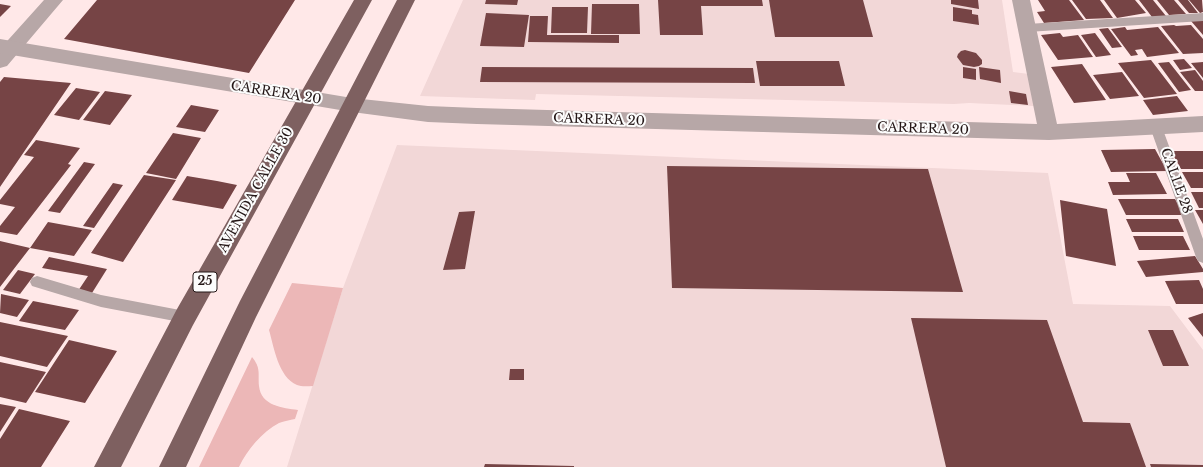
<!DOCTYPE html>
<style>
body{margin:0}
canvas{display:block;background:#ffe8e8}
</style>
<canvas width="1203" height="467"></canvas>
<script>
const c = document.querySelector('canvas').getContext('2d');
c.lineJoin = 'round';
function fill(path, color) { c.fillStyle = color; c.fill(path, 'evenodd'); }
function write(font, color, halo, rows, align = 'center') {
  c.font = font + ' "Libre Baskerville",serif'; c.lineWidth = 4; c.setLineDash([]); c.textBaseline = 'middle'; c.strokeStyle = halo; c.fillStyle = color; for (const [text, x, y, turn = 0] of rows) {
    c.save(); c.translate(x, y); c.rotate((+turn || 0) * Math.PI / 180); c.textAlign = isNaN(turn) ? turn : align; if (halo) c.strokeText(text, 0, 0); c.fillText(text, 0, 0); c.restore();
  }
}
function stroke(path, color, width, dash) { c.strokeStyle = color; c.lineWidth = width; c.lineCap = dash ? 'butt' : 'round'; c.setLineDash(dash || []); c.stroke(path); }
fill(new Path2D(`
 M463,0H1002L1013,72L1029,74L1034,106L969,103L954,104L536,94L535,100L420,96Z
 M397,145L1048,173L1073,304L1170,306L1203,350V467H287L343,288Z`), '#f2d7d7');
fill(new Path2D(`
 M292,283L343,288L313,386C308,386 302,387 297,385C278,377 274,347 269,330Z
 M252,357C261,368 258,373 259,386C261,406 283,408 298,410L295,419C290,420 284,421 279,423C262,432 247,450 239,467H199Z`), '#ecb7b7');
fill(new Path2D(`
 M97,0H295L249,73L64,39Z
 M486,0H518L517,5L485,4Z
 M658,0H762L763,6H701L703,35H660Z
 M769,0H863L873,37H775Z
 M951,0H978L979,9L951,4Z
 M1038,0H1069L1084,20L1044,23L1037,12L1045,11Z
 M1072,0H1100L1113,18L1086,19Z
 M1104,0H1135L1146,13L1117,18Z
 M1139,0H1153L1166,16L1152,17Z
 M1157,0H1174L1186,14L1169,15Z
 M1178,0H1188L1198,13H1189Z
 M1189,0H1202L1203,12L1200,13Z
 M0,4L11,6L0,17Z
 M592,4H639L640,34H591Z
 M552,7H588L587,33H551Z
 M953,7L972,10V14L978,15L979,25L953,21Z
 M486,13L529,15L524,47L480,46Z
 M530,16H548L547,35H619V43L528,42Z
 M1203,20V35L1191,21Z
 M1174,25L1176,26L1191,25L1203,39V53L1183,54L1161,26Z
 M1125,27L1127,30L1158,27L1179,53L1147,57L1142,49L1135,50L1138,55L1131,56L1111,29Z
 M1108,28L1122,47L1112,48L1099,29Z
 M1060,33L1063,37L1078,35L1093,57L1058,60L1041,35Z
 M1095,33L1111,55L1096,57L1081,35Z
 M965,50L976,53L982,60V64L979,66L974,67L963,65L957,57L958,54L961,51Z
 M1184,59L1192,68L1180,70L1173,60Z
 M1151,60L1177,94L1144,98L1118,63Z
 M756,61H839L845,86H760Z
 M1169,62L1191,90L1179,92L1158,63Z
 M1203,62V78L1191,63Z
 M1082,64L1106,100L1074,103L1051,67Z
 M482,67L753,68L755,83L480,82Z
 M963,67L976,69V80L963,78Z
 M979,67L1000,70L1001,83L980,79Z
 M1195,70L1203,81V91H1195L1180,72Z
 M1122,72L1139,96L1110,99L1093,75Z
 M4,77L71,83L0,187V82Z
 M76,88L100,92L79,120L54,115Z
 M105,91L132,95L110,125L83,120Z
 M1009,91L1026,94L1028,105L1011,103Z
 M1177,96L1188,111L1153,115L1143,100Z
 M191,105L219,110L205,132L176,127Z
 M173,133L201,138L176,179L146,173Z
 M36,140L80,148L68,164L71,165L17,235L0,232V226L15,207L0,204V200L34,157L24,155Z
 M1155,149L1167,171L1111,172L1101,150Z
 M1171,151H1203V169H1181Z
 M84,162L95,164L60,213L48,211Z
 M667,166L928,169L963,292L672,288Z
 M1182,172H1203V188H1191Z
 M1126,173H1156L1167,194L1113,195L1108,182H1130Z
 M144,175L176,180L123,262L91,253Z
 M187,176L217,181L237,185L223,209L172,200Z
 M113,183L123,185L94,228L83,226Z
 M1191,192H1203V208H1199Z
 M1118,199H1175L1184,215H1126Z
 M1060,200L1107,209L1116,266L1066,256Z
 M1195,210H1203V224Z
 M475,211L465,269L443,270L459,212Z
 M1126,219H1178L1184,232H1132Z
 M48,222L92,230L74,256L30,248Z
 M1133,236H1183L1190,250H1139Z
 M0,241L30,248L0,287Z
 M1195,256L1203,269V272L1146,277L1137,261Z
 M49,257L107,269L92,293L78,291L88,276L42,268Z
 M18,270L35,274L20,294L3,290Z
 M1199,280L1203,289V304H1176L1165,281Z
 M1,294L29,300L17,317L0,313Z
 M33,301L79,310L65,330L19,321Z
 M1203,313V337L1188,318Z
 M911,318L1047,320L1083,422L1130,423L1146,467H946Z
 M0,322L68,336L47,367L0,356Z
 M1148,330H1173L1189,366H1163Z
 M69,340L117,351L85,403L35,392Z
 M0,362L46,372L26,403L0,397Z
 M510,369H524V380H509Z
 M0,404L16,407L0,432Z
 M19,409L70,421L41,467H0V439Z
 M485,464L574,466V467H484Z
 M1150,464L1203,465V467H1151Z`), '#764445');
fill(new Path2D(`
 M1203,13V21L1027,32L1023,31L1022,28L1023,25L1027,24Z
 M1156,122L1160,124L1162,127L1203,239V263L1198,261L1196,257L1150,127L1152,124Z
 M37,276L101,295L185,311L190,312L192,317L190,322L185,323L101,307L32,286L30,282L32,278Z`), '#b7a7a7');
fill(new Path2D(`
 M44,0H63L7,66L0,68V49Z
 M1012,0H1030L1057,124L1203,116V132L1049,140L477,124L428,122L352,112L345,110L342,105L345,100L352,98L428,106L477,108L1037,124Z`), '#b7a7a7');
fill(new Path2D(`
 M0,39L352,98L359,100L362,105L359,110L352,112L0,53Z`), '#b7a7a7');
fill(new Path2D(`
 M354,0H372L193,325L121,467H94L177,309Z
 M397,0H415L256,317L186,467H159L240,301Z`), '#7e6060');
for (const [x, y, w] of [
 [205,282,24]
]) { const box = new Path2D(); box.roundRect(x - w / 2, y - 10, w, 20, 3); c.fillStyle = '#fcfcfc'; c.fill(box); stroke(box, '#231616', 1); }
write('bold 12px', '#231616', null, [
 ["25",205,282]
]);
write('13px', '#231616', '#fcfcfc', [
 ["CARRERA 20",276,93,9],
 ["CARRERA 20",599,120,2],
 ["CARRERA 20",923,129,2],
 ["CALLE 28",1176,181,70],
 ["AVENIDA CALLE 30",256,190,-61]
]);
</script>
